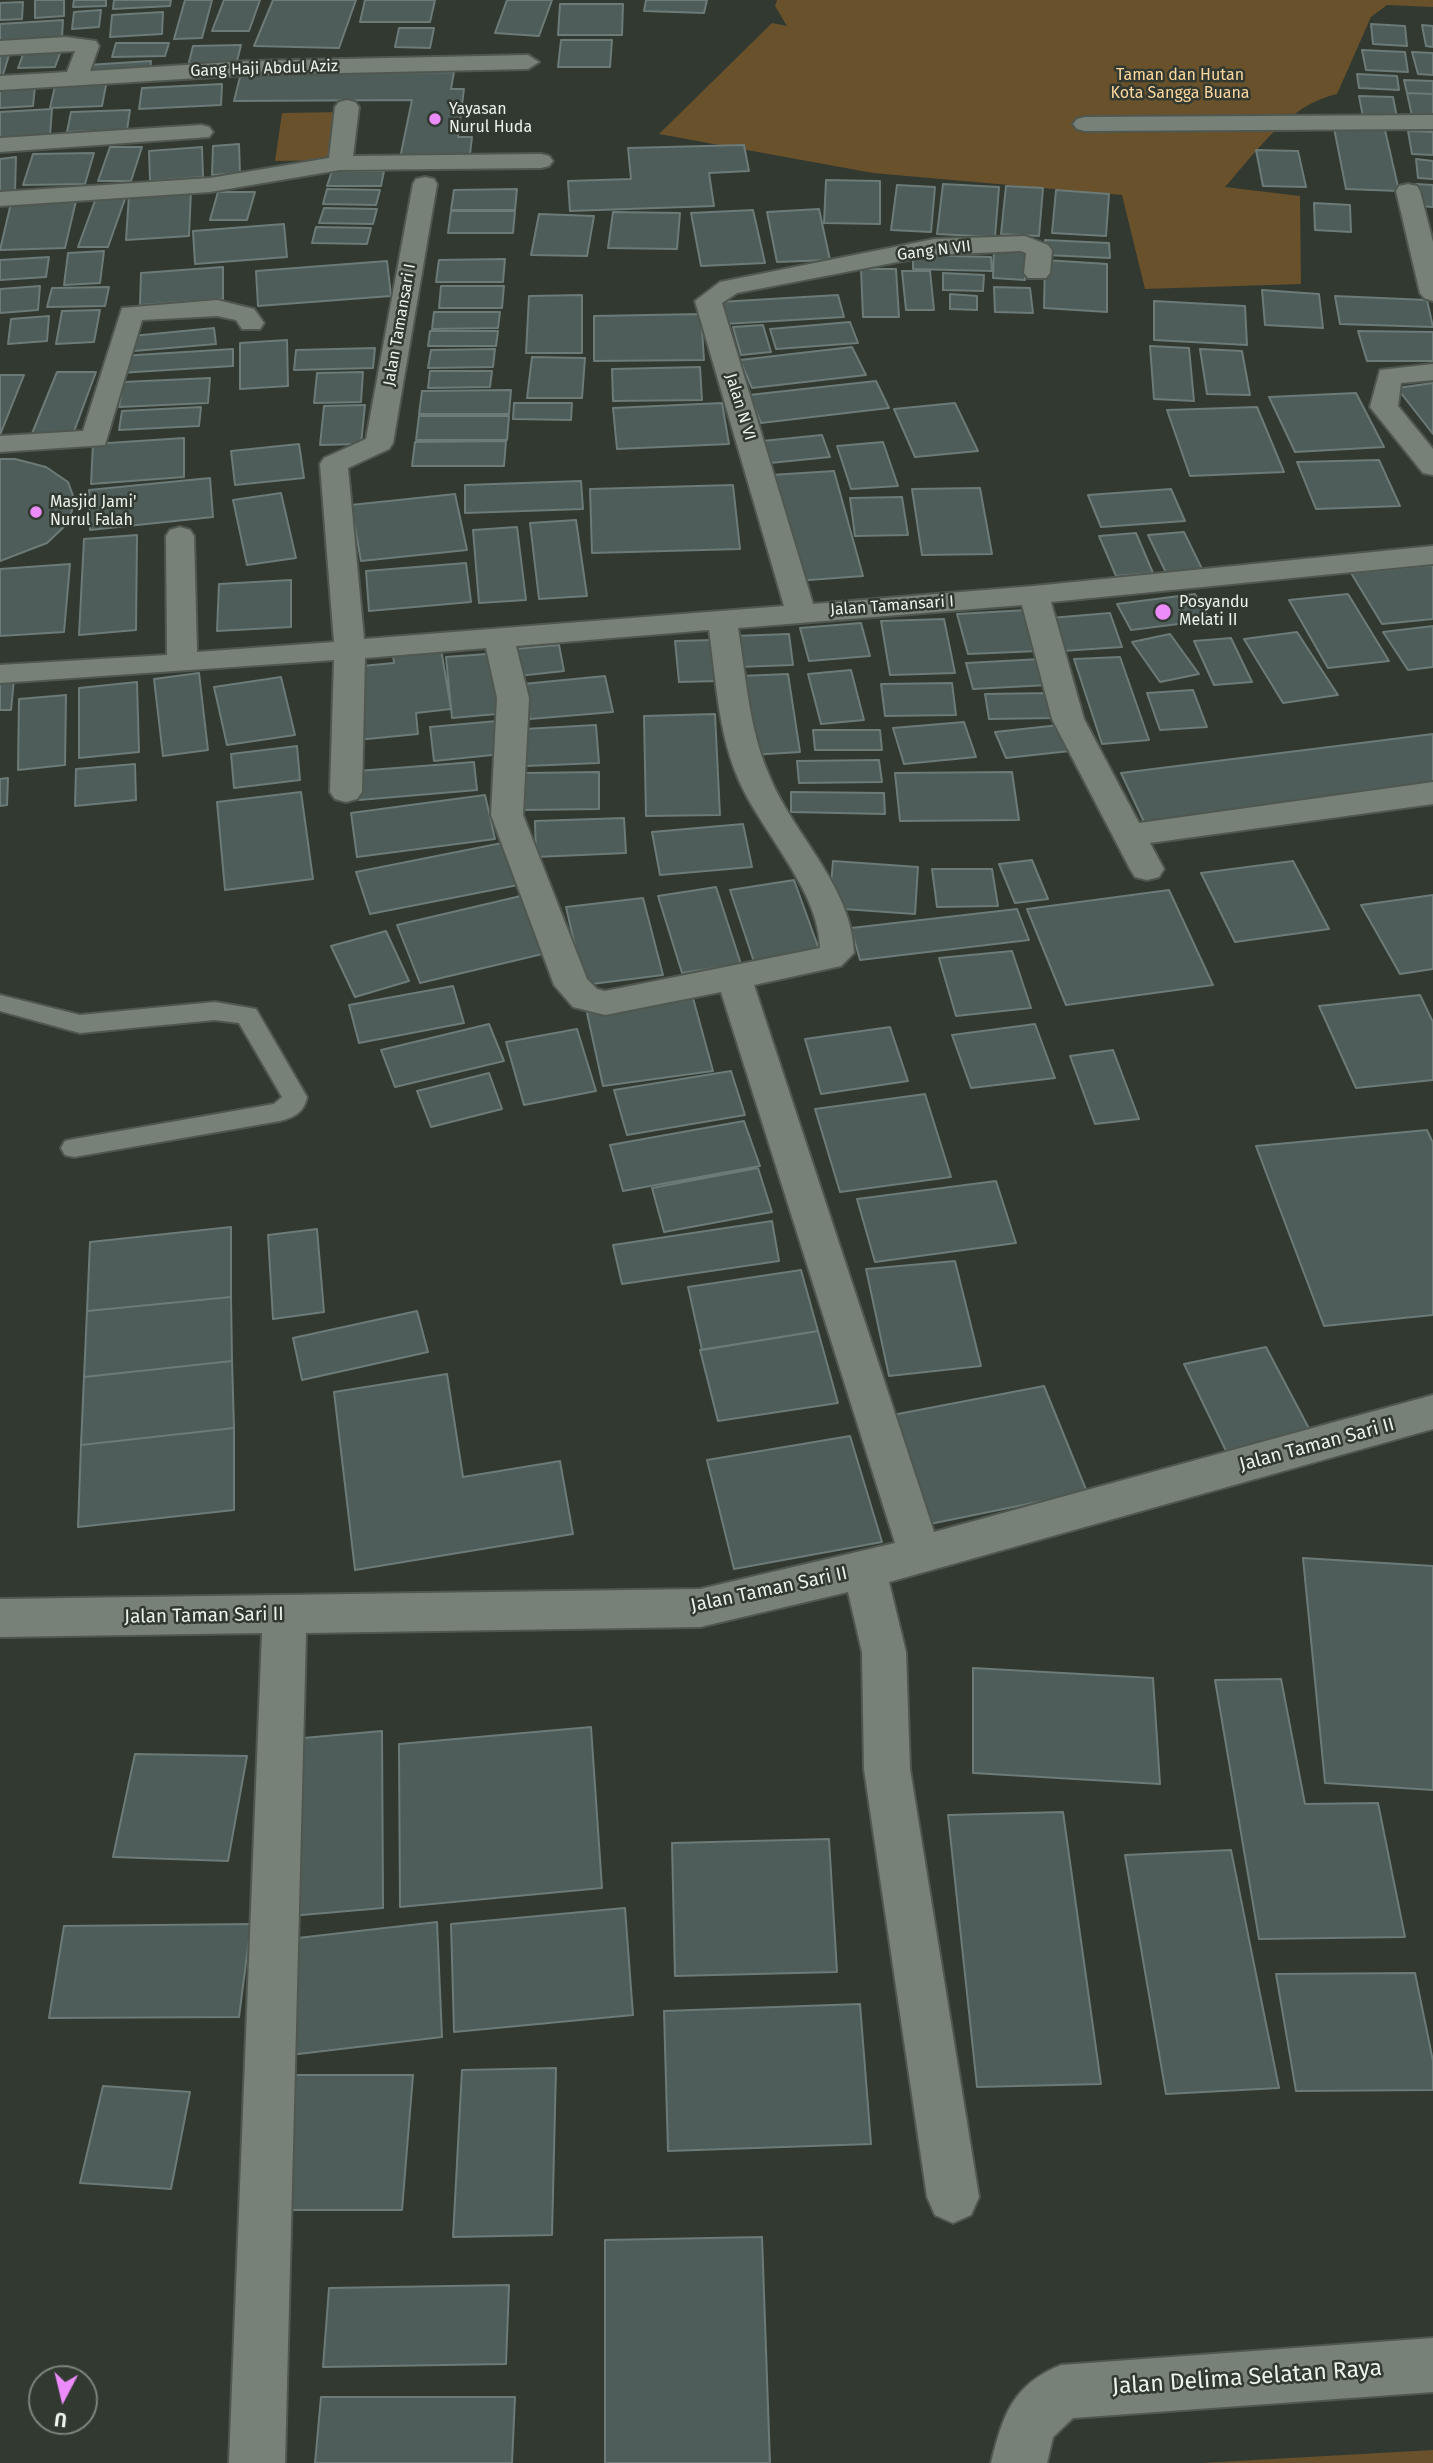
<!DOCTYPE html>
<style>
body{margin:0}
#map{position:relative;width:1433px;height:2463px;overflow:hidden;background:#313931;font-family:"Fira Sans",sans-serif}
canvas{display:block}
.north{position:absolute;left:28px;top:2365px;width:70px;height:70px;box-sizing:border-box;background:#313931;border:2px solid #7c837c;border-radius:50%;rotate:187deg;font-size:19px;font-weight:700;line-height:28px;text-align:center;color:#ecf2ec}
.north::after{content:'';display:block;margin:auto;width:24px;height:32px;background:#ec8cfa;clip-path:polygon(50% 0,100% 100%,50% 72%,0 100%)}
</style>
<div id="map">
<canvas width="1433" height="2463"></canvas>
<div class="north">U</div>
</div>
<script>
const c = document.querySelector('canvas').getContext('2d');
c.lineJoin = 'round';
function fill(path, color) { c.fillStyle = color; c.fill(path, 'evenodd'); }
function stroke(path, color, width, dash) { c.strokeStyle = color; c.lineWidth = width; c.lineCap = dash ? 'butt' : 'round'; c.setLineDash(dash || []); c.stroke(path); }
function write(font, color, halo, rows, align = 'center') {
  c.font = font + ' "Fira Sans",sans-serif'; c.lineWidth = 5; c.setLineDash([]); c.textBaseline = 'middle'; c.strokeStyle = halo; c.fillStyle = color; for (const [text, x, y, turn = 0] of rows) {
    c.save(); c.translate(x, y); c.rotate((+turn || 0) * Math.PI / 180); c.textAlign = isNaN(turn) ? turn : align; if (halo) c.strokeText(text, 0, 0); c.fillText(text, 0, 0); c.restore();
  }
}
fill(new Path2D(`
 M777,0H1433V7L1387,5L1371,17L1337,94C1288,105 1257,151 1225,187L1300,196L1301,284L1145,289L1122,195L873,173L659,134L772,23L787,26L775,6Z
 M343,112L337,160L275,161L282,113Z
 M1433,2450V2463H1201Z`), '#69512b');
const building = new Path2D(`
 M35,0H64V16L35,18Z
 M74,0H106V6L73,7Z
 M114,0H171L170,6L113,9Z
 M185,0H212L202,38L174,39Z
 M224,0H260L249,31H212Z
 M273,0H356L339,48L254,46Z
 M365,0H435L430,22H360Z
 M507,0H552L539,36L495,33Z
 M646,0H707L704,13L644,11Z
 M23,2L22,19L0,20V3Z
 M560,4H623L622,35H558Z
 M101,10L99,27L72,29L74,12Z
 M163,12L162,34L110,37L112,15Z
 M63,20L62,38L0,43V24Z
 M1371,24L1405,26L1407,46L1373,44Z
 M1422,25L1433,26V47L1426,46Z
 M399,28H434L430,48L395,47Z
 M561,40H612L610,67H558Z
 M116,43H169L165,56L112,57Z
 M241,45L236,65L188,66L193,46Z
 M62,48L55,67L18,68L25,49Z
 M1362,50L1405,52L1408,72L1366,70Z
 M1412,52L1433,53V75L1418,74Z
 M9,55L2,78H0V56Z
 M151,61L150,71L87,74V65Z
 M454,72L451,89H464L458,137H472L469,163H399L412,100L234,101L241,73Z
 M1357,74L1397,76L1399,90L1359,88Z
 M107,80L102,106L50,108L56,82Z
 M1404,80L1433,81V94L1407,93Z
 M222,84L221,105L139,109L142,88Z
 M35,86L33,106L0,108V89Z
 M1407,93L1433,94V117L1412,116Z
 M1359,96L1393,97L1397,118L1363,117Z
 M52,109L50,136L0,139V112Z
 M130,110L127,130L67,132L71,112Z
 M1334,128L1385,130L1399,191L1346,189Z
 M1408,131L1433,132V155L1412,154Z
 M239,144L240,173L212,175L213,146Z
 M744,145L749,171L709,173L714,206L570,211L568,181L631,179L628,148Z
 M110,147H142L131,181H98Z
 M202,147L203,177L150,181L149,151Z
 M1256,150L1298,151L1306,187L1263,186Z
 M94,153L85,184L23,185L33,154Z
 M16,157L15,193L0,195V159Z
 M1416,159L1433,161V179L1418,178Z
 M332,171H384L381,186H327Z
 M826,180L880,181V224L824,223Z
 M943,184L999,187L995,237L937,234Z
 M1416,184L1433,185V207L1417,206Z
 M897,185L935,187L931,232L891,230Z
 M1006,186L1043,188L1039,236L1001,234Z
 M327,189L380,190L376,205L323,204Z
 M517,189L515,210H451L454,190Z
 M1056,190L1109,194L1106,236L1052,233Z
 M191,191L189,236L126,240L129,194Z
 M218,192H255L247,220H210Z
 M96,198L125,199L108,247H78Z
 M76,201L65,248L0,250L11,203Z
 M1314,203L1350,205L1351,232L1315,230Z
 M324,208L377,209L373,224L319,223Z
 M819,209L830,260L777,262L767,212Z
 M753,210L765,263L701,266L691,213Z
 M451,211H515L513,233H448Z
 M613,212L680,213L677,249L608,248Z
 M539,214L594,216L587,256L531,255Z
 M284,224L287,257L195,264L193,231Z
 M316,227L371,228L367,244L312,243Z
 M1045,240L1109,243L1110,258L1046,255Z
 M994,246L1025,247V280L993,278Z
 M104,251L100,283L64,285L68,253Z
 M913,255L991,257L992,271L913,269Z
 M49,257L46,277L0,280V260Z
 M505,259L503,282H436L439,260Z
 M1045,260L1107,264V312L1044,308Z
 M387,261L391,296L258,306L256,271Z
 M223,267V299L140,305L141,273Z
 M861,269H896L899,317H863Z
 M902,271H930L934,310H906Z
 M943,273L984,275L983,291L943,290Z
 M40,286L38,310L0,313V289Z
 M441,286H504L502,308H439Z
 M109,287L105,306L47,307L52,288Z
 M994,287L1030,288L1033,313L995,312Z
 M1262,290L1319,294L1323,328L1265,325Z
 M950,294L977,296V310L950,309Z
 M582,295V353H526L529,296Z
 M838,295L844,317L724,324L719,302Z
 M1335,296L1427,300L1433,327L1340,324Z
 M1154,301L1245,306L1247,345L1154,340Z
 M100,310L94,342L56,344L62,311Z
 M434,312H500L498,328L432,329Z
 M701,314L704,360L594,361V316Z
 M49,316L47,341L8,344L11,319Z
 M850,322L858,343L776,349L770,329Z
 M763,325L771,352L741,355L733,327Z
 M214,328L216,344L134,351L132,336Z
 M430,331H498L496,346H428Z
 M1358,331L1433,332V361H1367Z
 M287,340L288,386L240,389V343Z
 M1150,346L1189,348L1194,401L1154,399Z
 M852,347L866,375L752,388L740,360Z
 M375,348L373,368L294,370L296,350Z
 M233,349V366L119,373L120,356Z
 M495,349L493,367L428,368L431,350Z
 M1200,349L1242,351L1250,395L1207,394Z
 M532,357L585,358L582,398H527Z
 M700,367L702,400L613,401L612,369Z
 M430,371H492L490,387L428,388Z
 M57,372H96L72,437L31,436Z
 M363,372L361,402L314,403L317,373Z
 M0,375H24L0,435Z
 M210,378L208,403L119,407L123,382Z
 M876,381L889,408L761,423L749,395Z
 M1433,383V434L1397,388Z
 M511,390L509,414H419L422,391Z
 M1356,393L1384,447L1295,452L1269,397Z
 M514,403H572L571,420L513,419Z
 M722,403L729,444L617,449L613,408Z
 M955,403L978,451L915,457L894,409Z
 M365,405L361,444L320,445L324,406Z
 M201,407L199,426L119,430L122,411Z
 M1257,407L1284,472L1190,476L1167,410Z
 M419,416H509L507,440H416Z
 M822,435L830,457L770,463L762,441Z
 M184,438V477L91,484L93,444Z
 M506,441L504,466H412L415,442Z
 M883,442L898,486L851,489L837,446Z
 M299,444L304,478L235,485L231,451Z
 M0,459H15L46,467L68,482L75,501L68,523L47,543L0,561Z
 M1379,460L1400,506L1316,509L1297,462Z
 M834,471L863,576L796,581L771,475Z
 M210,478L213,517L90,530L89,490Z
 M581,481L583,509L465,513V485Z
 M733,485L740,549L592,553L590,489Z
 M980,488L992,554L922,555L912,489Z
 M1171,489L1185,521L1101,527L1088,495Z
 M281,493L296,558L247,565L233,500Z
 M455,494L467,550L361,561L351,505Z
 M902,497L908,535L855,536L850,498Z
 M576,520L587,596L539,599L530,523Z
 M517,527L526,600L479,603L473,530Z
 M1184,532L1204,573L1168,577L1148,535Z
 M1136,533L1153,573L1116,576L1099,536Z
 M137,535L136,630L79,635L84,539Z
 M466,563L471,602L369,611L366,571Z
 M70,564L64,632L0,636V569Z
 M1433,565V619L1382,624L1351,573Z
 M291,580V627L217,631L219,584Z
 M1195,594L1210,620L1131,630L1117,604Z
 M1348,594L1389,661L1328,668L1289,600Z
 M1027,610L1039,651L968,654L957,614Z
 M1110,613L1122,647L1062,651L1050,618Z
 M944,619L955,673L890,675L881,621Z
 M861,623L870,656L809,661L800,628Z
 M1433,626V667L1408,670L1383,632Z
 M1297,632L1338,695L1283,703L1244,639Z
 M789,634L793,665L737,667L733,636Z
 M1170,634L1199,674L1160,682L1132,642Z
 M1231,638L1252,682L1214,685L1194,641Z
 M715,640L719,681L679,682L675,641Z
 M559,645L564,671L518,676L514,649Z
 M441,649L451,709L416,713L418,734L357,740L351,667L394,663L393,654Z
 M500,653L508,713L452,718L446,657Z
 M1120,657L1149,740L1102,744L1074,659Z
 M1041,659L1048,685L973,689L966,663Z
 M851,670L864,720L821,724L808,674Z
 M199,673L208,750L163,756L154,679Z
 M788,674L800,752L751,755L740,676Z
 M605,676L613,712L530,719L523,684Z
 M281,677L295,735L227,745L214,687Z
 M14,679L11,710H0V680Z
 M137,682L139,752L79,758V688Z
 M952,683L956,715L885,716L881,684Z
 M1193,690L1207,727L1160,730L1147,693Z
 M1051,693L1056,718L989,719L985,694Z
 M66,695L65,765L18,770L19,699Z
 M715,714L720,815L646,816L644,716Z
 M497,721L502,754L434,761L430,727Z
 M964,722L976,757L904,764L893,728Z
 M1068,724L1079,750L1006,758L995,732Z
 M596,725L599,763L526,766L524,729Z
 M813,730H880L882,750H815Z
 M1433,734V785L1144,822L1121,773Z
 M297,746L300,780L234,788L231,754Z
 M879,760L882,782L799,783L797,761Z
 M474,762L477,790L359,800L357,771Z
 M135,764L136,800L75,806L76,769Z
 M599,772V809L524,810L526,773Z
 M1012,772L1019,820L900,821L895,773Z
 M8,778L7,805L0,806V779Z
 M301,792L313,879L225,890L217,802Z
 M791,792L884,793L885,814L791,812Z
 M485,795L495,839L357,857L351,813Z
 M624,818L626,853L536,857L535,821Z
 M743,824L752,867L660,875L652,832Z
 M502,843L518,885L370,914L356,872Z
 M1032,860L1048,899L1015,903L999,864Z
 M833,861L918,867L915,914L829,908Z
 M1293,861L1329,929L1235,942L1201,873Z
 M932,869H992L998,906L937,907Z
 M794,880L820,952L754,962L730,890Z
 M716,887L741,964L682,973L658,896Z
 M1169,890L1213,985L1066,1005L1027,909Z
 M525,895L551,952L420,983L397,925Z
 M1433,895V969L1400,974L1361,905Z
 M643,898L663,975L584,985L566,907Z
 M1017,909L1029,940L860,960L851,928Z
 M386,931L409,981L355,997L331,946Z
 M1012,951L1031,1008L956,1016L939,958Z
 M453,986L464,1023L359,1043L349,1005Z
 M1420,995L1433,1022V1080L1356,1088L1319,1006Z
 M693,998L713,1071L603,1086L587,1013Z
 M489,1024L504,1061L395,1087L381,1050Z
 M1035,1024L1055,1078L971,1088L952,1035Z
 M890,1027L908,1081L821,1094L805,1039Z
 M577,1029L596,1091L524,1105L506,1042Z
 M1113,1050L1139,1119L1095,1124L1070,1056Z
 M731,1071L745,1115L627,1135L614,1090Z
 M489,1073L502,1109L431,1127L417,1091Z
 M925,1094L951,1177L840,1192L815,1109Z
 M744,1121L760,1166L623,1191L610,1145Z
 M1427,1130L1433,1143V1315L1324,1326L1256,1146Z
 M758,1168L772,1212L664,1232L652,1188Z
 M996,1181L1016,1243L875,1262L857,1199Z
 M772,1221L779,1261L622,1284L613,1245Z
 M231,1227V1297L87,1311L90,1242Z
 M317,1229L324,1312L273,1319L268,1235Z
 M955,1261L981,1366L889,1376L866,1269Z
 M801,1270L818,1331L702,1350L688,1287Z
 M231,1297L232,1361L84,1377L87,1311Z
 M417,1311L428,1352L302,1380L293,1338Z
 M818,1331L838,1403L718,1421L700,1350Z
 M1266,1347L1313,1436L1228,1455L1184,1364Z
 M232,1361L234,1428L81,1445L84,1377Z
 M447,1374L463,1477L560,1461L573,1534L355,1570L334,1392Z
 M1044,1386L1087,1492L920,1526L882,1417Z
 M234,1428V1510L78,1527L81,1445Z
 M850,1436L882,1542L734,1569L707,1460Z
 M1303,1558L1433,1566V1790L1325,1783Z
 M973,1668L1153,1678L1160,1784L973,1773Z
 M1281,1679L1305,1804L1378,1803L1405,1937L1259,1939L1215,1680Z
 M591,1727L602,1888L400,1907L399,1744Z
 M382,1731L383,1908L290,1916L292,1739Z
 M135,1754L247,1756L228,1861L113,1857Z
 M1063,1812L1101,2084L977,2087L948,1815Z
 M829,1839L837,1972L675,1976L672,1843Z
 M1231,1850L1279,2088L1166,2094L1125,1855Z
 M625,1908L633,2015L454,2032L451,1924Z
 M437,1922L442,2037L290,2055L289,1939Z
 M251,1924L239,2017L49,2018L64,1926Z
 M1415,1973L1433,2061V2090L1296,2091L1276,1974Z
 M860,2004L871,2144L668,2151L664,2011Z
 M556,2068L552,2235L453,2237L462,2070Z
 M291,2075H413L402,2210H275Z
 M103,2086L190,2092L171,2189L80,2183Z
 M762,2237L770,2463H605V2240Z
 M509,2285L506,2364L323,2367L329,2288Z
 M321,2397H515L512,2463H315Z`);
fill(building, '#4e5d5a');
stroke(building, '#6c7a78', 2);
const service = new Path2D(`
 M0,995L80,1015L215,1002L256,1009L307,1097C304,1112 295,1117 280,1121L74,1157L65,1155L61,1148L65,1141L74,1139L274,1104L282,1097L239,1023L215,1020L80,1033L0,1011Z`);
const minor = new Path2D(`
 M66,37L96,41L99,46L90,71L249,61L528,55L539,62L528,69L249,75L0,90V76L67,72L75,51L0,55V41Z
 M347,100L355,102L359,107L353,156L541,154L549,156L553,161L549,166L541,168L340,170L210,192L0,206V192L210,178L329,158L335,107L339,102Z
 M1433,115V129L1085,131L1077,129L1073,124L1077,119L1085,117Z
 M201,125L209,127L213,132L209,137L0,152V138Z
 M425,177L434,179L437,184L393,443L389,449L348,468L364,639L784,606L695,301L720,282L934,239L1025,236L1048,245L1052,250L1050,273L1046,278H1028L1024,273L1026,253L1021,251L934,255L737,293L722,303L813,604L1034,586L1433,546V564L1051,602L1084,719L1139,823L1433,782V804L1150,843L1164,869L1159,877L1147,880L1135,877L1130,869L1052,719L1022,605L738,628C746,677 749,729 769,775C793,835 852,886 854,953L841,966L754,985L934,1532L1433,1395V1429L889,1582L906,1652L910,1769L979,2197L971,2215L953,2223L935,2215L927,2197L864,1769L862,1652L848,1592L700,1627L306,1633L285,2463H229L262,1633L0,1637V1599L700,1589L895,1543L721,992L605,1015L573,1007L554,985L491,815L497,698L486,648L365,658L362,792L357,799L346,802L335,799L330,792L334,660L0,683V665L167,655L166,536L170,530L180,527L190,530L194,536L197,652L334,642L320,464L324,458L366,439L413,184L416,179ZM709,630C716,679 718,730 737,776C759,830 819,889 820,948L605,991L597,989L587,979L523,815L529,698L516,646Z
 M1408,184L1417,186L1420,191L1433,242V301L1424,298L1420,293L1396,191L1399,186Z
 M217,300L254,309L264,323L260,329H242L236,320L217,316L142,320L105,445L0,452V436L83,431L122,308Z
 M1433,364V380L1401,383L1398,406L1433,449V475L1423,473L1370,407L1380,370Z
 M1433,2338V2392L1073,2418L1053,2437L1047,2463H991C1003,2415 1012,2385 1061,2365Z`);
stroke(service, '#4f5750', 4);
stroke(minor, '#4f5750', 4);
fill(service, '#778177');
fill(minor, '#778177');
for (const [x, y, r, color] of [
 [435,119,7,"#ec8cfa"],
 [36,512,7,"#ec8cfa"],
 [1163,612,9,"#ec8cfa"]
]) { const dot = new Path2D(); dot.arc(x, y, r, 0, 2 * Math.PI); c.fillStyle = color; c.fill(dot); stroke(dot, '#313931', 2.5); }
write('16px', '#ecf2ec', '#313931', [
 ["Gang Haji Abdul Aziz",264,69,-2],
 ["Gang N VII",934,251,-7],
 ["Jalan Tamansari I",400,325,-80],
 ["Jalan N VI",740,407,73],
 ["Jalan Tamansari I",892,606,-4]
]);
write('16px', '#fdd79d', '#313931', [
 ["Taman dan Hutan",1180,76],
 ["Kota Sangga Buana",1180,94]
]);
write('16px', '#ecf2ec', '#313931', [
 ["Yayasan",449,110],
 ["Nurul Huda",449,128],
 ["Masjid Jami'",50,503],
 ["Nurul Falah",50,521],
 ["Posyandu",1179,603],
 ["Melati II",1179,621]
], 'left');
write('19px', '#ecf2ec', '#313931', [
 ["Jalan Taman Sari II",1317,1445,-15],
 ["Jalan Taman Sari II",769,1590,-12],
 ["Jalan Taman Sari II",204,1616,-1]
]);
write('23px', '#ecf2ec', '#313931', [
 ["Jalan Delima Selatan Raya",1247,2378,-4]
]);
</script>
